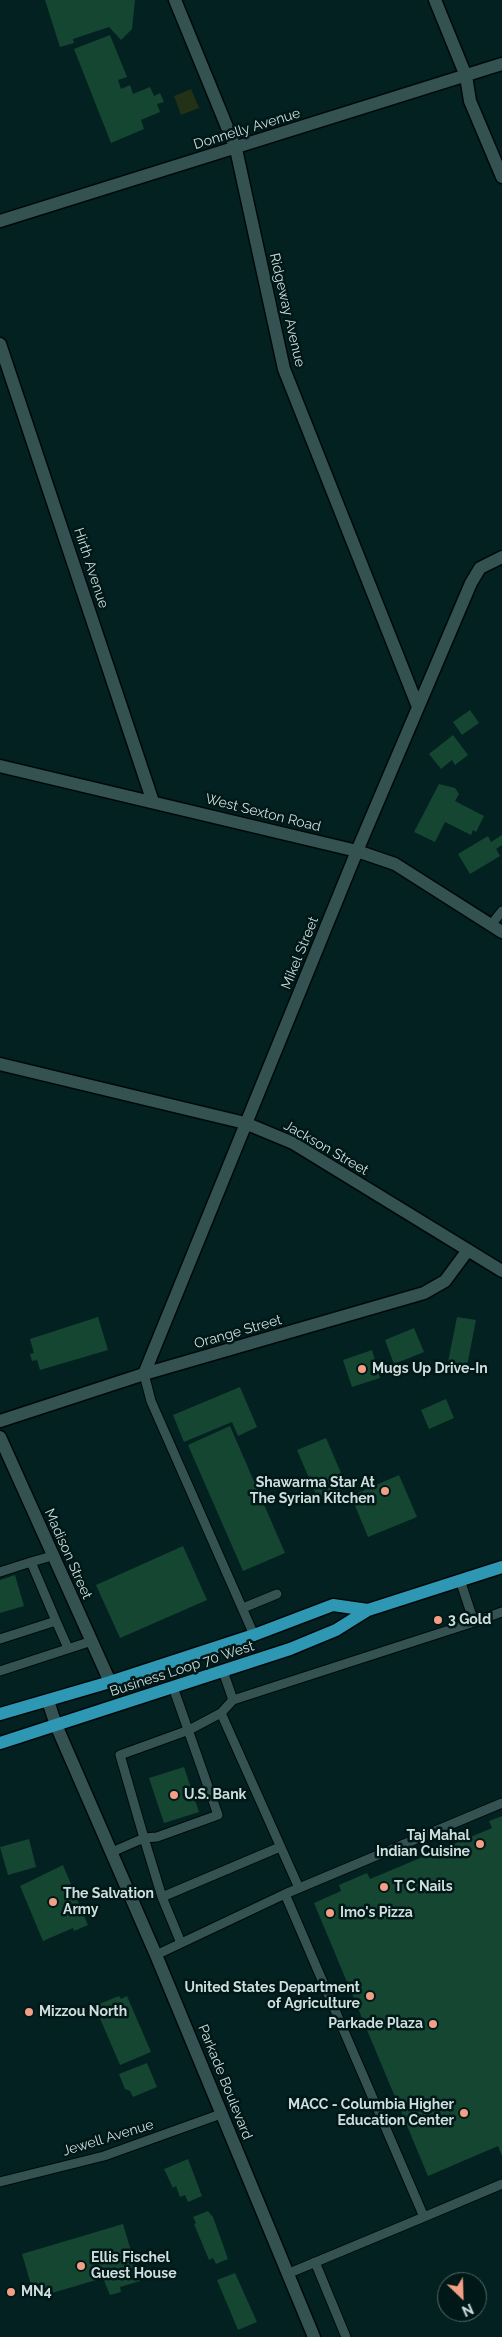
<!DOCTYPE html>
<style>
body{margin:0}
#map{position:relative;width:502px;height:2337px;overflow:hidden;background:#032121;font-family:Raleway,sans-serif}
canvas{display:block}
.north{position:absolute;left:437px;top:2272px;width:50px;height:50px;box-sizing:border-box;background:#001817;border:1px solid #526766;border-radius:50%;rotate:156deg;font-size:14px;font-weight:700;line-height:20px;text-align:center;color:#cededd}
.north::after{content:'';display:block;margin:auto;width:18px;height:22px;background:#f39f86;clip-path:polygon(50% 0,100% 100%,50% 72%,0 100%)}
</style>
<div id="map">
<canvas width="502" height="2337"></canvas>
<div class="north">N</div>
</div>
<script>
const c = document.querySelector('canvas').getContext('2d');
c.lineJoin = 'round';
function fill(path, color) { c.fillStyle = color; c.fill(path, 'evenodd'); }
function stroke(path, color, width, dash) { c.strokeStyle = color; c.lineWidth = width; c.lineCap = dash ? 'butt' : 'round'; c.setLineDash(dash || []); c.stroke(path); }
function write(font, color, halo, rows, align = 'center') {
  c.font = font + ' Raleway,sans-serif'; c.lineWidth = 5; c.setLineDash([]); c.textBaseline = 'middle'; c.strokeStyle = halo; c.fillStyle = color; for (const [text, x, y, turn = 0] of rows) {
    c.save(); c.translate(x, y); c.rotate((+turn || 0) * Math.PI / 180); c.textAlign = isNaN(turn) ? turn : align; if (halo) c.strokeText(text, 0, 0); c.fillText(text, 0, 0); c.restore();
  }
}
fill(new Path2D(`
 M191,89L199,108L181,115L174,96Z`), '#233116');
fill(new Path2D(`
 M45,0H135L132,29L121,40L109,27L73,39L74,43L60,47Z
 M110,35L127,77L118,80L121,89L130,85L133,94L150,87L154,96L160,93L164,102L157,104L160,112L141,120L144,129L111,143L74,49Z
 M470,710L479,723L462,735L453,722Z
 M453,735L468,755L455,765L452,760L441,769L429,754Z
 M439,784L455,788L459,794L455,801L484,816L476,832L473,830L471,835L445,822L435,842L414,832Z
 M502,835V845L496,849L500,856L470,874L458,854L488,836L491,842Z
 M98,1317L108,1350L40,1370L37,1360L32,1361L30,1354L34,1353L30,1339Z
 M457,1317L476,1320L467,1366L448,1362Z
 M414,1328L424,1352L394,1364L385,1340Z
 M372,1350L380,1378L352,1387L343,1360Z
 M240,1387L257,1427L238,1436L232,1422L184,1442L173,1415Z
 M446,1399L454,1418L429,1429L421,1410Z
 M230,1426L285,1553L243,1571L188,1445Z
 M326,1438L347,1487L318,1499L297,1450Z
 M399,1475L417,1517L368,1537L351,1496Z
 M183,1546L207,1600L120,1638L96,1585Z
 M15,1575L24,1606L0,1613V1580Z
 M184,1767L199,1812L164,1823L149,1778Z
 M502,1816V2156L498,2146L428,2176L314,1903L341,1891L339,1885L367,1873L370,1879L492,1828L489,1821Z
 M29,1839L36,1867L8,1875L0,1847Z
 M63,1865L88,1925L74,1931L73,1928L43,1941L20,1886Z
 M119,1996L121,1999L127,1996L151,2052L120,2065L96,2009L100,2007L99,2004Z
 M147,2063L157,2087L133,2097L130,2091L125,2089L119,2074Z
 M188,2159L202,2196L188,2202L185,2195L180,2197L176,2186L173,2188L164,2169Z
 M208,2211L213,2217L228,2259L216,2264L213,2258L209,2260L194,2224L196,2223L193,2217Z
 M123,2224L140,2281L120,2287L121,2292L110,2295L103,2278L35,2298L22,2254Z
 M235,2273L257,2322L238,2330L217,2280Z`), '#154632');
const service = new Path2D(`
 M491,925L502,911
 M144,1374L151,1401L254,1635
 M52,1556L31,1562L56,1621
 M0,1572L31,1562
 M243,1608L277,1594
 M474,1622L502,1612
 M0,1639L56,1621L68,1648
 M0,1671L92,1641
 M223,1671L233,1700L221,1713L299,1888
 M173,1687L218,1815L157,1837L144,1838L162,1897L181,1943
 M233,1700L474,1622L460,1580
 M112,1852L144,1838L120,1755L189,1730L221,1713
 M285,1894L424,2217L502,2184
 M162,1897L280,1847
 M156,1955L285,1894L502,1803
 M0,2182L104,2156L221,2114
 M315,2262L346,2337
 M287,2274L424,2217`);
const minor = new Path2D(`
 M175,0L236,149L284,369L418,707
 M435,0L466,76L470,101L502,177
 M0,221L502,64
 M0,344L153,802
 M0,766L357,851L395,864L502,932
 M0,1064L245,1123L293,1143L502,1271
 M144,1374L357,851L471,583L480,568L502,557
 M0,1421L144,1374L424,1293L445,1281L468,1250
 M0,1437L110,1682`);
const tertiary = new Path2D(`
 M48,1701L56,1725L156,1955L314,2337`);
const primary = new Path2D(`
 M0,1714L110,1682L254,1635L333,1605L368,1610
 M0,1743L290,1649L336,1630L368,1610L502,1567`);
stroke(service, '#000909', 11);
stroke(minor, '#000909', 15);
stroke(tertiary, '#000909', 15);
stroke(primary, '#000909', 15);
stroke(service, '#345251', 9);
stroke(minor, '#345251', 12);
stroke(tertiary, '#345251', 12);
stroke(primary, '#2e97b4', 12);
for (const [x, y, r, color] of [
 [362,1369,5,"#f39f86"],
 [385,1491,5,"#f39f86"],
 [438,1620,5,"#f39f86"],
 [174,1795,5,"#f39f86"],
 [480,1844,5,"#f39f86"],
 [384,1887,5,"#f39f86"],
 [53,1902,5,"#f39f86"],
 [330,1913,5,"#f39f86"],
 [370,1996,5,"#f39f86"],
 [29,2012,5,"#f39f86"],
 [433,2024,5,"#f39f86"],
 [464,2113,5,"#f39f86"],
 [81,2266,5,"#f39f86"],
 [11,2292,5,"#f39f86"]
]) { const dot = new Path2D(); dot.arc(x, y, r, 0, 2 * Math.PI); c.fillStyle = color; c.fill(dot); stroke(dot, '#001817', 2); }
write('14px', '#cededd', '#001817', [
 ["Donnelly Avenue",247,129,-17],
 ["Ridgeway Avenue",287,310,77],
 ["Hirth Avenue",91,568,72],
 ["West Sexton Road",263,813,14],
 ["Mikel Street",300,953,-68],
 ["Jackson Street",326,1148,30],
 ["Orange Street",238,1332,-16],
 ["Madison Street",68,1554,66],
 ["Business Loop 70 West",182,1669,-18],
 ["Parkade Boulevard",225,2082,68],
 ["Jewell Avenue",108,2138,-17]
]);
write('bold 14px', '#cededd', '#001817', [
 ["Mugs Up Drive-In",372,1369],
 ["Shawarma Star At",375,1483,"right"],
 ["The Syrian Kitchen",375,1499,"right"],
 ["3 Gold",448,1620],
 ["U.S. Bank",184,1795],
 ["Taj Mahal",470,1836,"right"],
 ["Indian Cuisine",470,1852,"right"],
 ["T C Nails",394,1887],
 ["The Salvation",63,1894],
 ["Army",63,1910],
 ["Imo's Pizza",340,1913],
 ["United States Department",360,1988,"right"],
 ["of Agriculture",360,2004,"right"],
 ["Mizzou North",39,2012],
 ["Parkade Plaza",423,2024,"right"],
 ["MACC - Columbia Higher",454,2105,"right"],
 ["Education Center",454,2121,"right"],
 ["Ellis Fischel",91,2258],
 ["Guest House",91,2274],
 ["MN4",21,2292]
], 'left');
</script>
